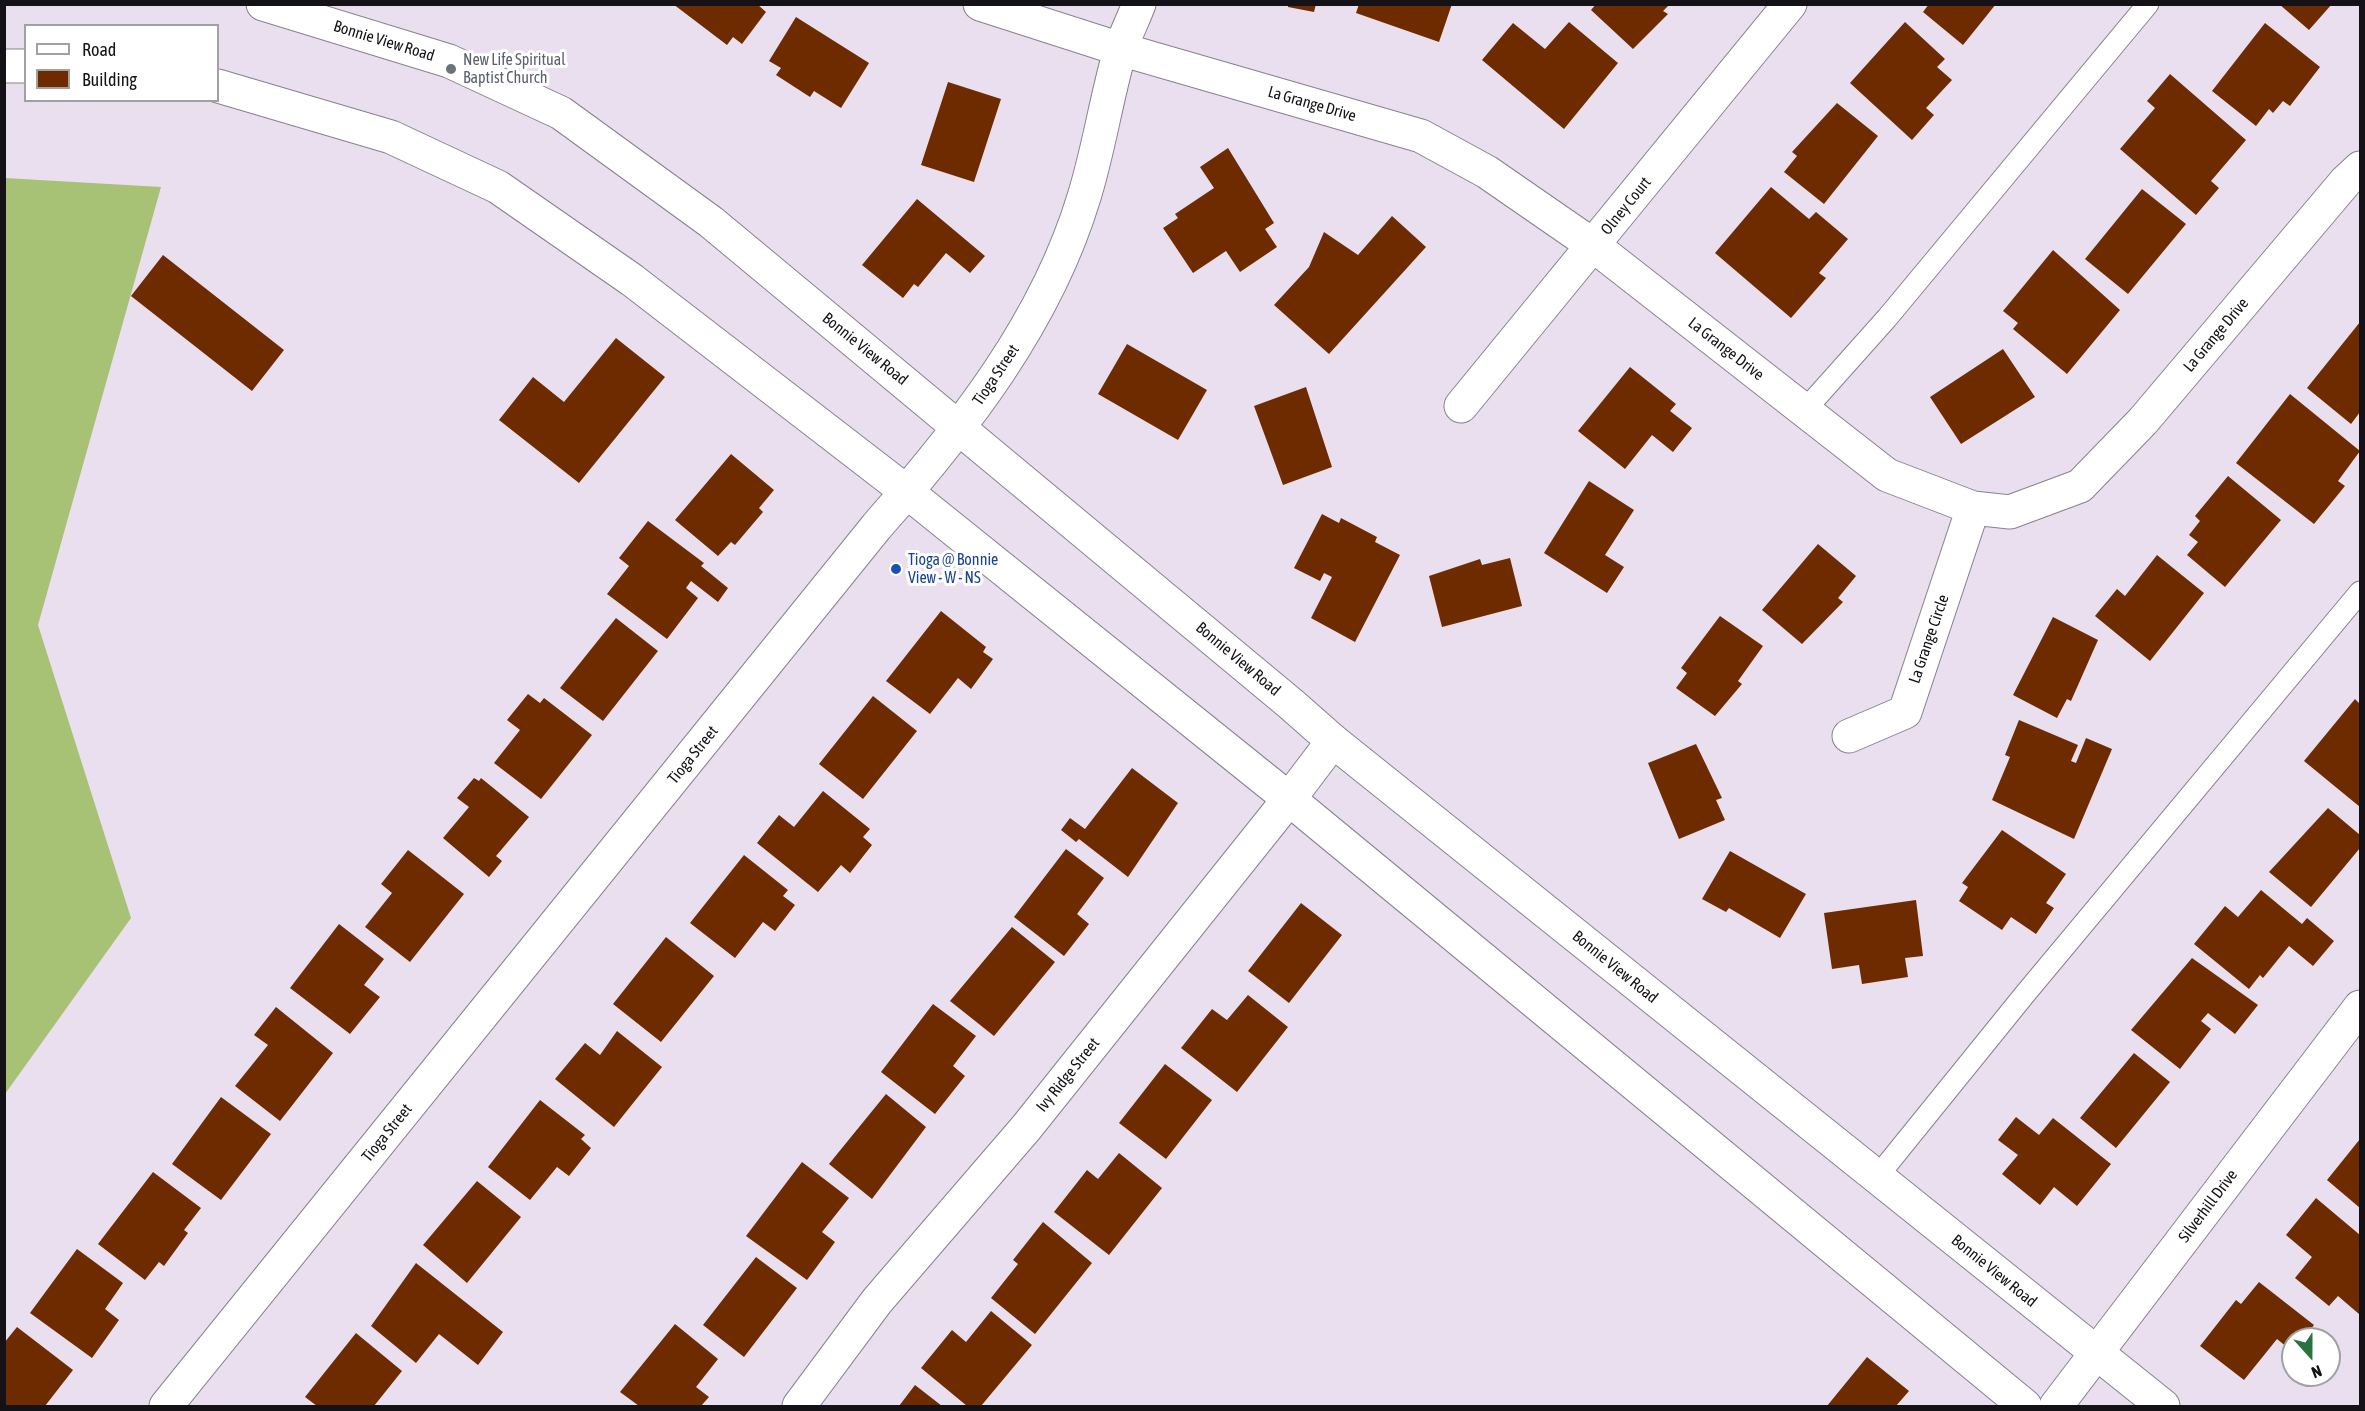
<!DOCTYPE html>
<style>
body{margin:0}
#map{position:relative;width:2365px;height:1411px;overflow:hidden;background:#e9dfee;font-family:"Asap Condensed",sans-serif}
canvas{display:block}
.frame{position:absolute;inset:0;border:6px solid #151217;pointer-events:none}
.legend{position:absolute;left:24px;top:24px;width:195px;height:78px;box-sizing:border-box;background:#fff;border:2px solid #a1a0a2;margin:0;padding:8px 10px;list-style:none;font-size:18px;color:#151217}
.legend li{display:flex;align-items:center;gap:12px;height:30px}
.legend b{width:30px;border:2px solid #a1a0a2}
.north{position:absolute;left:2281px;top:1327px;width:60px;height:60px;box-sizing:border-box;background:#fff;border:2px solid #a1a0a2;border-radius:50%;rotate:159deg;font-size:16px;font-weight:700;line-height:24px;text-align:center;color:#151217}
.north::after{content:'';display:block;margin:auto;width:21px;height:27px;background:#2a723f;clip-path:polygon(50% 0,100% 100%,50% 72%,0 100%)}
</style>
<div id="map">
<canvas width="2365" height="1411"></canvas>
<div class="frame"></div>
<ul class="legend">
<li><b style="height:8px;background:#fff"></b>Road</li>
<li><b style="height:16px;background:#6e2b00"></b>Building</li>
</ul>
<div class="north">N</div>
</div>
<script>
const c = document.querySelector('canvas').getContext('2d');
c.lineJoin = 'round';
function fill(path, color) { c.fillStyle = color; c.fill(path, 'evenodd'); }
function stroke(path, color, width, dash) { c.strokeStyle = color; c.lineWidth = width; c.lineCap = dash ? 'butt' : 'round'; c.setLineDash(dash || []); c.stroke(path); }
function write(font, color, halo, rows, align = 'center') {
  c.font = font + ' "Asap Condensed",sans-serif'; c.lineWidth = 6; c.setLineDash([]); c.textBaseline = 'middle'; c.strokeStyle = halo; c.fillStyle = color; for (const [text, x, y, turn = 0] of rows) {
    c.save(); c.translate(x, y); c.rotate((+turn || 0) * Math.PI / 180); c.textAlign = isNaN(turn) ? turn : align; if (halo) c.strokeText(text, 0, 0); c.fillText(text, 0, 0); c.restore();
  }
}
fill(new Path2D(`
 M5,178L161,187L38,625L131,918L5,1094Z`), '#a7c274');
fill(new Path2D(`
 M673,4H757L766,12L742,44L733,37L727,45Z
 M1288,4H1316L1314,12L1288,7Z
 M1359,4H1452L1439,42L1356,13Z
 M1596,4H1670L1663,11L1668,14L1633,49L1591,10Z
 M1929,4H1996L1963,45L1923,12Z
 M2279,4H2332L2309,30Z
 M796,17L869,63L841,108L814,91L810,97L776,75L781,68L769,61Z
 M1569,22L1618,63L1564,129L1482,60L1513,23L1545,49Z
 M1905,22L1945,59L1937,67L1952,80L1926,108L1934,115L1912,140L1850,83Z
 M2265,23L2320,67L2290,106L2283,101L2273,113L2269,109L2256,126L2212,91Z
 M2170,74L2246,140L2211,181L2219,188L2196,215L2120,149L2155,108L2147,101Z
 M948,82L1001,99L974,182L921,165Z
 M1837,103L1878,136L1824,204L1784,172L1797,156L1792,152Z
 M1228,148L1274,223L1265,229L1277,247L1240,272L1226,251L1193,273L1163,228L1178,218L1175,214L1214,188L1200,167Z
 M1771,187L1809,219L1816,212L1848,239L1819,273L1826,278L1791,318L1715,253Z
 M2142,189L2186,224L2128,294L2085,259Z
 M917,199L985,256L970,273L946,253L918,287L914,284L903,298L862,265Z
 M1392,216L1426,247L1329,354L1274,305L1309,267L1324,232L1358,255Z
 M2053,250L2120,310L2067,374L2013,329L2018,323L2003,311Z
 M163,255L284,350L252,391L131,296Z
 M2360,322V412L2351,424L2307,388Z
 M616,338L665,377L579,483L499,420L533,377L564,402Z
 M1127,344L1207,390L1178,440L1098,394Z
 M2003,349L2035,397L1961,444L1930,397Z
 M1630,367L1676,404L1670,411L1692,428L1673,452L1652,435L1625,469L1578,431Z
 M1306,387L1332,467L1283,485L1254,406Z
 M2290,394L2360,451L2338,481L2345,486L2314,524L2236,463Z
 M731,454L774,490L759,508L763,512L735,545L731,542L718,556L675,520Z
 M2228,476L2281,520L2225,587L2187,555L2198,542L2189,535L2200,521L2195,516Z
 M1589,481L1634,510L1605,555L1624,567L1607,593L1544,553Z
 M1322,514L1339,523L1341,518L1377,537L1375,542L1400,555L1355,642L1311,618L1332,577L1324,573L1320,581L1294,568Z
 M648,521L704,563L701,566L728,588L718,602L691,581L686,588L698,598L667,639L607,594L629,566L619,558Z
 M1818,544L1856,576L1838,598L1843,602L1802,644L1762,610Z
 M2157,555L2204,593L2150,661L2095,616L2117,589L2125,596Z
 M1510,558L1522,606L1442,627L1429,576L1480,559L1482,565Z
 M941,611L986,647L983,652L993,659L971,689L958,678L930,714L886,681Z
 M1720,616L1763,646L1738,681L1742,684L1715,716L1676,688L1687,673L1681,668Z
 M2053,617L2098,640L2071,701L2067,699L2057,718L2013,695Z
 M616,618L658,651L603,721L560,688Z
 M528,694L540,703L544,698L592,735L541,799L494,763L520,730L507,720Z
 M873,696L917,731L863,799L819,764Z
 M2355,699L2360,704V807L2304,761Z
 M2019,720L2078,745L2071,761L2076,763L2086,738L2112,749L2074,839L1992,800L2010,757L2005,755Z
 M1696,744L1722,798L1716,800L1725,820L1679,839L1648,763Z
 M1132,768L1178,803L1128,877L1079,839L1076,842L1061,830L1070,818L1085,829Z
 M474,778L479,781L481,778L529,817L496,856L502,861L489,877L443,838L469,807L457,798Z
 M823,791L870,829L863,837L872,845L850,873L841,865L818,892L757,843L779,815L794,827Z
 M2328,808L2360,835V848L2311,907L2269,872Z
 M2002,830L2066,874L2046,903L2054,908L2036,934L2011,917L2002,930L1959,901L1968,887L1962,883Z
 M1066,849L1104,878L1077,914L1089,924L1064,956L1014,917Z
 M408,850L464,894L410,962L365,927L392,893L381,884Z
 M1730,851L1806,894L1780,938L1729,908L1726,912L1702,899Z
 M744,855L788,890L783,896L795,905L775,931L763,922L735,958L690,923Z
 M2261,890L2302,924L2307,918L2334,941L2313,966L2289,946L2263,978L2260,975L2249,989L2194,944L2225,906L2238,917Z
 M1916,900L1923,956L1905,958L1908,977L1862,984L1859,965L1832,969L1824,913Z
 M1301,903L1342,935L1289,1003L1248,971Z
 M339,924L384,959L364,985L380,997L350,1034L290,988Z
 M1012,927L1055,962L994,1036L950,1001Z
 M666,937L714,976L661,1042L613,1004Z
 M2192,958L2258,1005L2235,1034L2208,1013L2201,1021L2211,1029L2180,1069L2131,1030Z
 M1248,995L1288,1027L1237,1092L1181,1048L1212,1009L1227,1020Z
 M933,1004L976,1036L953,1066L965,1076L935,1114L881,1072Z
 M276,1007L333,1053L280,1121L235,1086L268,1045L254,1035Z
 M617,1031L662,1067L614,1127L555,1079L585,1043L600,1055Z
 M2134,1053L2170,1082L2116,1148L2080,1118Z
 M1165,1064L1212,1100L1166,1159L1119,1123Z
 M886,1094L926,1127L872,1199L829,1164Z
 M221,1097L271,1134L221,1200L172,1164Z
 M540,1100L585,1135L581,1139L591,1148L569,1176L557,1167L530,1200L488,1167Z
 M2016,1117L2039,1135L2053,1118L2111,1164L2077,1206L2054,1187L2040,1205L2002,1174L2018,1155L1998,1140Z
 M2360,1139V1208L2327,1180Z
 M1119,1153L1162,1188L1109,1255L1054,1212L1087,1170L1098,1179Z
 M802,1162L849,1198L822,1232L835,1242L807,1280L746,1236Z
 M153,1172L201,1208L184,1230L188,1233L164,1266L159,1262L145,1280L98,1244Z
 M477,1181L521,1217L467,1283L423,1245Z
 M2316,1198L2360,1235L2359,1314L2338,1296L2329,1306L2295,1278L2312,1257L2286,1235Z
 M1043,1222L1092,1263L1035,1334L991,1298L1018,1264L1013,1260Z
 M77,1249L123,1283L105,1309L119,1320L92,1358L30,1313Z
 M756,1257L797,1288L744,1357L703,1325Z
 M416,1263L503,1332L478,1365L439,1334L416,1363L371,1326Z
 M2259,1282L2314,1325L2303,1339H2293V1352L2277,1339L2244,1380L2200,1346L2236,1300L2241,1304Z
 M991,1311L1032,1345L981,1406H967L921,1368L952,1330L966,1342Z
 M675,1324L718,1359L696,1387L709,1397L701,1406H639L620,1392Z
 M17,1327L73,1370L45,1406H4V1343Z
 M356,1333L402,1371L374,1406H317L305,1397Z
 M1867,1357L1909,1391L1896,1406H1827Z
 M915,1385L942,1406H899Z`), '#6e2b00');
const service = new Path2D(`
 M1804,411L1887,318L2148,4
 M1877,1177L2025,994L2360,592`);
const minor = new Path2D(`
 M980,4L1120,49L1421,136L1487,172L1594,246L1887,475L1973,508L2010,512L2080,486L2143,421L2346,181L2360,168
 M1461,406L1790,4
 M1849,736L1905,712L1973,508
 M799,1406L877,1301L1026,1128L1289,799L1333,741
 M2056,1406L2360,1007`);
const tertiary = new Path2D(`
 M166,1406L877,526C963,428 1046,323 1084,197C1099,149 1106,99 1120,51C1125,35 1133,20 1139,4`);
const secondary = new Path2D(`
 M263,4L449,61L561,113L711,222L1291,704L1333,741L2163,1406
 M4,66H26
 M218,86L391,137L498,187L632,280L907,492L1289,799L2025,1406`);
stroke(service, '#89818f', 23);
stroke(minor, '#89818f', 35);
stroke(tertiary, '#89818f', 35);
stroke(secondary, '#89818f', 35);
stroke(service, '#fff', 21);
stroke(minor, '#fff', 33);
stroke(tertiary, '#fff', 33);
stroke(secondary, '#fff', 33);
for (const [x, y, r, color] of [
 [451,69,6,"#6b7280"],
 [896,569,6,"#1a4fb4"]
]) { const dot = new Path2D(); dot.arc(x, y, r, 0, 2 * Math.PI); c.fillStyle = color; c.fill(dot); stroke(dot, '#fff', 2); }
write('16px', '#151217', '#fff', [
 ["Bonnie View Road",384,41,17],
 ["La Grange Drive",1312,104,16],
 ["Olney Court",1626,206,-51],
 ["La Grange Drive",2216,335,-50],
 ["Bonnie View Road",865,349,39],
 ["La Grange Drive",1726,349,38],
 ["Tioga Street",996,375,-56],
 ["La Grange Circle",1929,639,-71],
 ["Bonnie View Road",1238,659,40],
 ["Tioga Street",693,755,-51],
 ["Bonnie View Road",1615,967,39],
 ["Ivy Ridge Street",1068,1075,-51],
 ["Tioga Street",387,1133,-51],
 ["Silverhill Drive",2208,1206,-53],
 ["Bonnie View Road",1994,1271,39]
]);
write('16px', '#5b616d', '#fff', [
 ["New Life Spiritual",463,60],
 ["Baptist Church",463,78]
], 'left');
write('16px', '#164399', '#fff', [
 ["Tioga @ Bonnie",908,560],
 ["View - W - NS",908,578]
], 'left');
</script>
